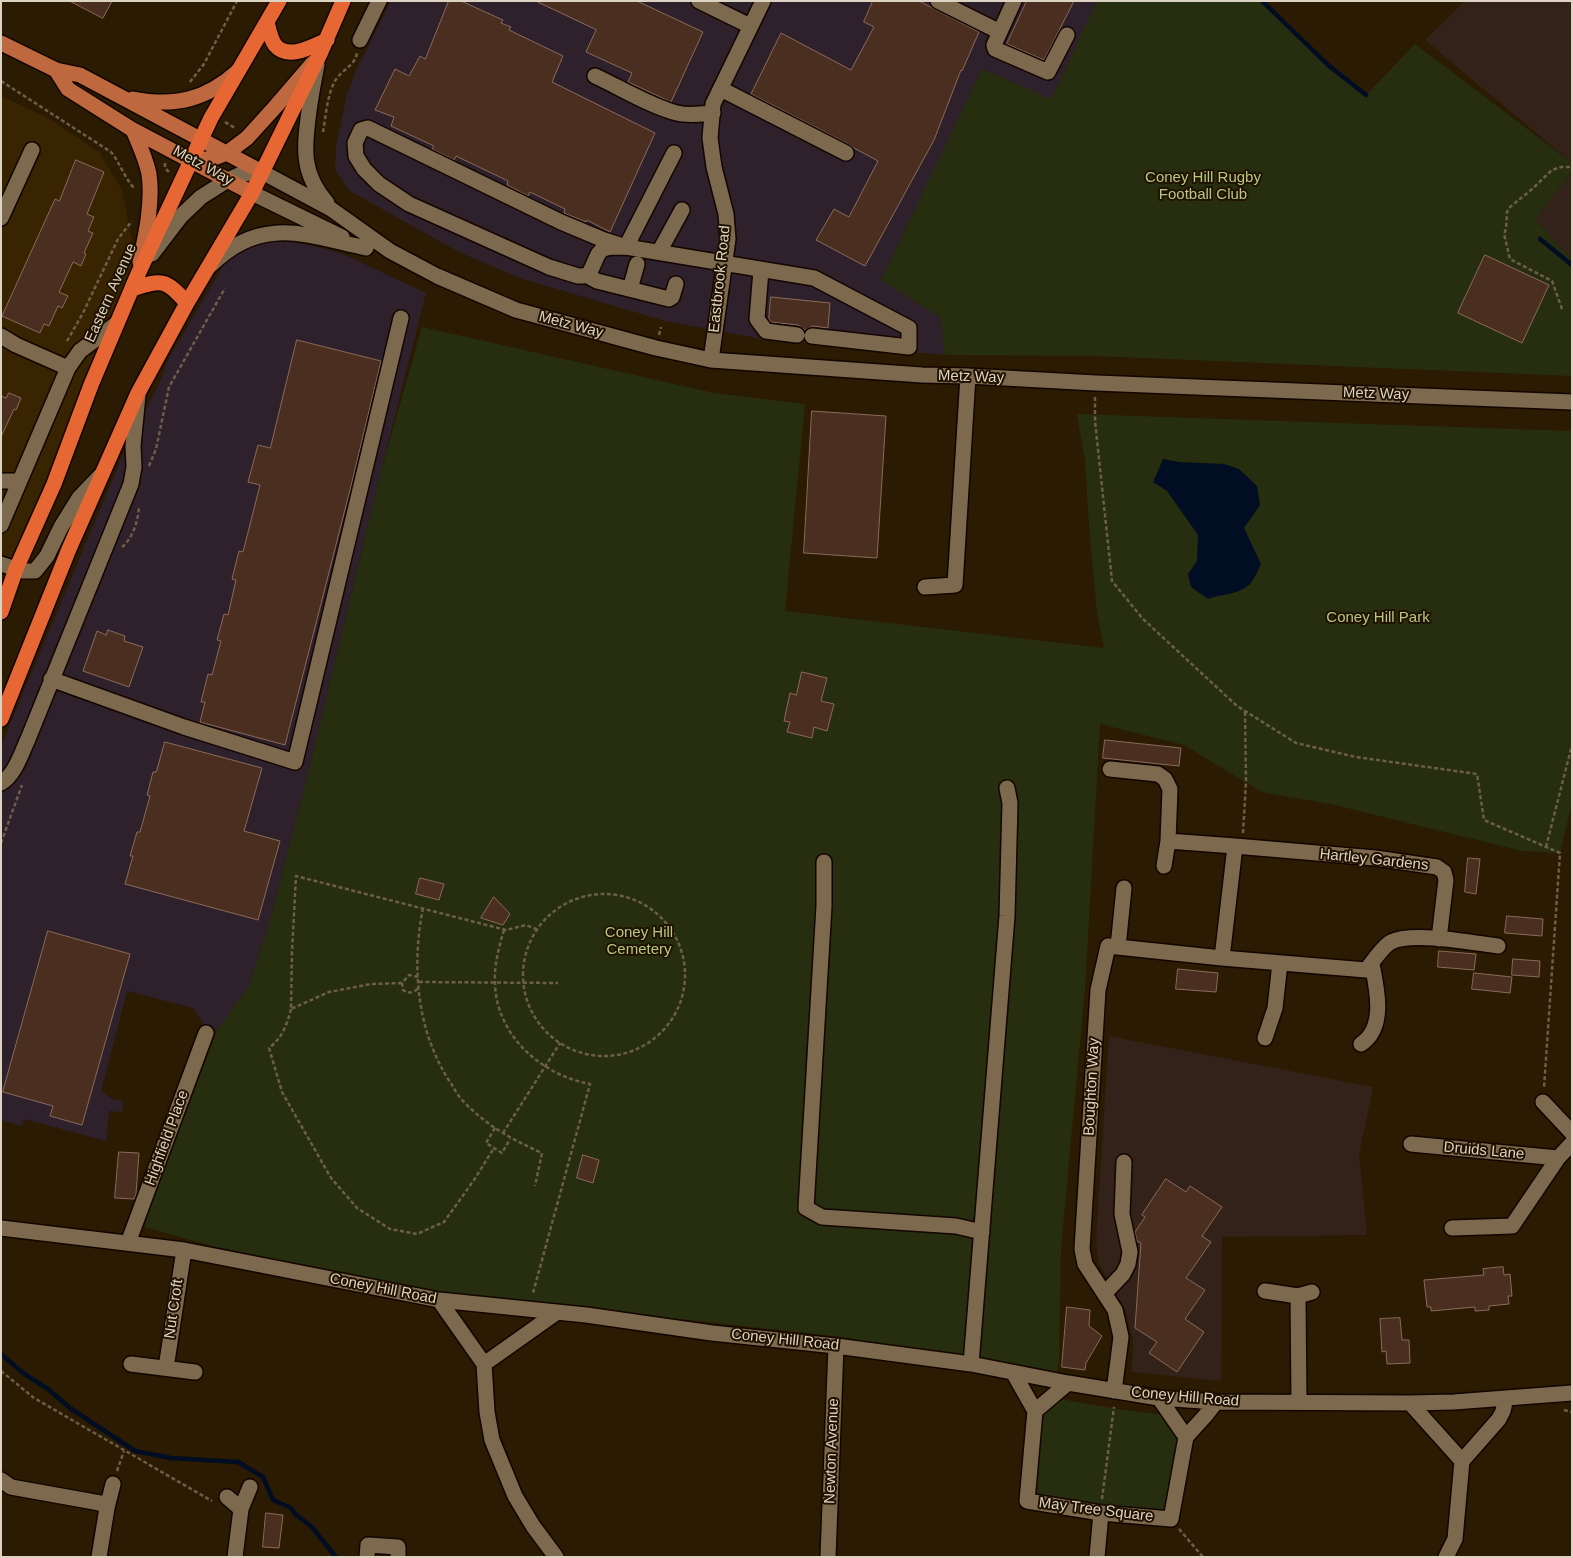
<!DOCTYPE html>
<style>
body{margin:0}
#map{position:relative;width:1573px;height:1558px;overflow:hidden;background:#2b1b02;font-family:Helvetica,sans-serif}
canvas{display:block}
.frame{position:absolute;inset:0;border:2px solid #ddd3c3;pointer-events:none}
</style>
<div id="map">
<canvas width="1573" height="1558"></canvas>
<div class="frame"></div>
</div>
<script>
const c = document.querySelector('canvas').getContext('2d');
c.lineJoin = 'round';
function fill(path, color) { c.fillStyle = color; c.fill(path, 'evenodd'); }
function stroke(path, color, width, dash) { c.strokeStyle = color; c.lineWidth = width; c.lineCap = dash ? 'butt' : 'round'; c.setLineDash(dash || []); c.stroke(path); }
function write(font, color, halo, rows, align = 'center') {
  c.font = font + ' Helvetica,sans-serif'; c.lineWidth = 4; c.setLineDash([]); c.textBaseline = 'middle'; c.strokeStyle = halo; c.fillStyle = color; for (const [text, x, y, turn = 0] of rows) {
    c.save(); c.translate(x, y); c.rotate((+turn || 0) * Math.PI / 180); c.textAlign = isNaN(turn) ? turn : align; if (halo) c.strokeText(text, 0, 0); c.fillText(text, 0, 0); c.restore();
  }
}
fill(new Path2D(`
 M391,1H1097L1051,100L983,69L881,280L940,317L945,355L762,339L665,321L520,278L459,252L350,191L335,170L336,146L346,98L356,70Z
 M273,240L294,241L343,254L426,293L381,471L310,766L269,924L249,986L217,1030L205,1026L193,1008L127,991L101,1091L114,1100L123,1101L122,1112L109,1111L106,1141L24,1119L22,1126L1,1120V746L122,457L159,384L168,360L223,266L234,255L246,248Z`), '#2f212c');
fill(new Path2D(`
 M1,96L48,118L99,152L122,189L138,274L16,569H1Z`), '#382401');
fill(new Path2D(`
 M1465,1H1572V163L1425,40Z
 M1572,172V260L1535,219Z
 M1109,1036L1373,1087L1359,1155L1367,1235L1222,1237L1221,1381L1132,1372L1133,1339L1126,1311L1099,1264L1096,1241Z`), '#322219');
fill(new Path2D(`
 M1097,1H1262L1328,65L1366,95L1415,44L1572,163V172L1535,219L1572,260V376L1097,356L945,355L940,317L881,280L982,69L1051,99Z
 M422,327L714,393L805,404L785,611L1104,648L1097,613L1089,526L1085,460L1077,414L1572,431V803L1560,853L1522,851L1335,805L1262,792L1184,745L1100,724L1085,989L1061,1248L1059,1361L1056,1376L843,1337L418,1290L216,1247L145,1227L147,1214L217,1030L249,986L269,924L310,766L381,471Z
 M1060,1399L1117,1409L1163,1415L1181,1437L1166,1508L1152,1514L1039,1497L1035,1491L1039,1413Z`), '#272e0f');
fill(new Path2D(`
 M1163,459L1179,462L1224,464L1239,469L1257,486L1260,505L1244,528L1261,564C1258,570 1254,580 1249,585C1237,595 1221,594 1208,599L1191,587L1188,574L1197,561L1198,535L1167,491L1153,482Z`), '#000d22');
stroke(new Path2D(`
 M1262,1L1328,65L1366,95
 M1540,239L1572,265
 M1,1354L23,1373L48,1389L70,1408L135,1451L171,1458L238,1462L263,1477L273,1500L291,1508L296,1515L311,1526L336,1557`), '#000d22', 4.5);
const building = new Path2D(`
 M70,1H112L103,18Z
 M449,1H461L503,20L501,23L511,27L509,30L563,56L552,82L655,133L610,232L587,220L586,222L564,213L565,209L530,192L528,196L507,185L508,181L456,156L454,160L432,149L434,146L391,126L394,117L375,110L395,69L409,76L420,56L425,59Z
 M536,1H637L703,32L671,102L628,82L632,73L586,52L596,30Z
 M873,1H919L979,32L962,71L961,70L934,140L865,266L816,240L834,209L849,217L878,161L854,148L850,145L751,94L781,33L851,70L874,27L864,22Z
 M1027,1H1074L1044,60L1007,44Z
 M76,160L104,172L87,214L94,217L88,231L93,233L84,253L86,254L81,266L73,262L59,292L68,296L62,308L58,306L49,326L44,324L40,333L2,316L55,199L59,201Z
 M1485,255L1549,285L1522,343L1458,313Z
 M771,297L830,303L828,328L813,326L805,330L798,325L771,322L769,319Z
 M297,340L381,361L351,486L285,745L200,722L205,702H201L208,674L212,675L221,641L217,640L224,614L228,615L236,580L232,579L239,551L243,552L260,485L248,482L258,445L270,448Z
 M9,393L21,398L16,410L14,409L1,437V396L6,398Z
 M812,411L886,416L877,558L804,553Z
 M108,630L125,636L124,641L143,647L129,687L83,671L97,631L106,635Z
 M802,672L827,678L821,701L834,704L827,731L814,727L812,738L787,732L790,722L784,721L790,693L796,695Z
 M1105,740L1181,748L1179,766L1103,758Z
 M165,742L262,768L244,831L280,841L258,920L125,884L133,856H130L137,832H140L150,796L147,795L153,772H156Z
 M1468,858L1480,859L1476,894L1465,892Z
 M420,878L444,884L439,900L416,894Z
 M494,897L510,914L503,925L481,918Z
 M1507,916L1543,919L1542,936L1505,933Z
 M48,931L130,954L82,1125L50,1116L53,1106L3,1092Z
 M1439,951L1476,954L1474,970L1438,967Z
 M1513,959L1540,961L1539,977L1512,975Z
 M1178,969L1218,973L1216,992L1176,989Z
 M1474,973L1512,977L1510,993L1472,989Z
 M119,1152L139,1153L136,1194L134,1199L115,1198Z
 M583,1155L599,1160L593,1183L577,1178Z
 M1166,1179L1186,1192L1190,1186L1222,1207L1202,1236L1211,1242L1186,1278L1205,1290L1185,1319L1204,1332L1177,1372L1149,1353L1157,1342L1135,1328L1141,1243L1137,1241L1135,1232L1145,1217L1142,1215Z
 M1503,1267L1504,1275L1510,1274L1512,1296H1508L1509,1304L1489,1306V1310L1475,1311V1307L1431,1311V1307H1427L1424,1280L1484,1275L1483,1269Z
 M1067,1307L1090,1310L1089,1326L1102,1336L1086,1363L1085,1370L1062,1367Z
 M1400,1318L1402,1340H1409L1410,1363L1387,1364L1386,1351L1382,1352L1380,1319Z
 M266,1513L283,1515L279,1548L263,1547Z`);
fill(building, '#4a2f20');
stroke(building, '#8a6a5a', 1);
const minor = new Path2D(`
 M699,1L750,26
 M938,1L1000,32
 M1014,1L994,45L995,49L1048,72L1067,35
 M360,40L379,1
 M317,65C314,80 311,96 309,111C304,148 301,173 327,203
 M595,76C619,87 652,107 677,113C689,116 701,114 713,113
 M721,89L846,153
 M252,193L342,237
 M1,218L32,150
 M626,247C594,247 602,249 589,274L583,276H578L549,267L409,204L379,184L364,169L356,156L355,143L361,130L368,128L561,222L604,240L626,247L814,278L909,328V347L812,336
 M626,247L674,153
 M659,252L682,210
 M152,254L181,216L201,197L228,180L241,174L262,172L331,209L390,251L437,276L516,310L656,348L711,360L922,375L968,376L1096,383L1572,402
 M211,265C261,215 306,235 366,248
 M761,270L757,319L766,331L797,335
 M586,275L597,281L669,299L672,297L676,284
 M630,289L637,264
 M1,336L16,345L68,368
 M711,360L728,239L726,214L714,167L710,138L713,104L763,1
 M1,481H19
 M1,525L68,368L80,351L116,324
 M1,564L22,571H35L47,556L61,527L79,498L100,476
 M925,587L955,585L968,376
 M51,679L184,727L295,762L401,318
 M1110,769L1158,774L1165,779L1170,789L1168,841L1164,866
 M1,783C15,775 21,754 28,739L131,484L134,467L133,446L138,395
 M1168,841L1235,846
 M824,862V906L806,1208L822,1217L956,1226L982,1232
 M1118,947L1124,888
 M1222,958L1235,846L1375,858L1437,867L1444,872L1446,880L1439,939
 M1265,1038L1275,1008L1280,963
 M1361,1044C1386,1028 1377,989 1372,964
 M1543,1102L1572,1133
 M1411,1144L1558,1158L1572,1143
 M1,1228L184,1250L439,1300L586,1315L712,1333L836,1346L971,1364L1068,1383L1159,1398L1216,1402L1410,1403L1454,1402L1572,1393
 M1452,1228L1512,1226L1558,1158
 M128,1243L206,1033
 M1265,1291L1298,1296L1312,1292
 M1105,1293L1123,1274L1128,1264L1130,1252L1122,1214L1124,1162
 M1298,1296L1299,1402
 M439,1300L484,1364L487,1412L492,1440L515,1496L533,1526L556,1557
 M131,1364L195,1372
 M484,1364L556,1313
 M971,1364L1007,916L1010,803L1007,788
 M166,1368L184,1250
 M1014,1374L1035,1411L1027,1501L1101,1513L1171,1519L1186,1437L1205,1416L1216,1402
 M1114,1391L1121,1337L1115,1310L1085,1264L1082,1249L1098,990L1108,946L1222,958L1366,970C1372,963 1383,946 1391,942C1412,931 1474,943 1498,946
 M1159,1398L1186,1437
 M1410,1403L1462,1461L1455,1539L1446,1557
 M1035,1411L1068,1383
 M1462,1461L1499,1419L1503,1411L1506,1398
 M1,1480L11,1487L100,1503L107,1508L99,1557
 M227,1497L241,1509
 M107,1508L113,1484
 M235,1557L241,1509L250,1487
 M367,1557L368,1545L398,1547V1557
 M828,1557L836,1346
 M1097,1557L1101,1513`);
const major = new Path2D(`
 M1,43L56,70L80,75L262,172
 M56,70L68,89L133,130L252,193
 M133,99C175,107 206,100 238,71
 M133,130C139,144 146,159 149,174C153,202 146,234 140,262
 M191,161L214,158L227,153L247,138L276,106L313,63`);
const highway = new Path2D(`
 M267,22C269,29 270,38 275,45C288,61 313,46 327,40
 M132,289C163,279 165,279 187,303
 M1,612L16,569L54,484L91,385L138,274L211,118L279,1
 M1,719L69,549L138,393L187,303L252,193L320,54L343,1`);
stroke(minor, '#130500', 18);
stroke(major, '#130500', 18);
stroke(highway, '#130500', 18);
stroke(new Path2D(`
 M1,81L111,152C120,163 124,177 134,188
 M190,82L204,64L237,1
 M225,122L235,128
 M323,132C326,116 327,95 335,81C341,70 355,66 357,53
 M165,163V168L170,173
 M1562,309L1552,281L1510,259L1504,234L1506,229L1507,212L1510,207L1531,190L1552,170L1561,167H1572
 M659,335L661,327
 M67,341L83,313L118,239L132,221
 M1095,397V421L1112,581L1143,619L1237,706L1296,743L1356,757L1477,774L1484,820L1560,853L1544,1088
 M149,466L156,449L169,387L225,288
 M122,547C133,538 138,521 139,507
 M1243,833L1246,782L1245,711
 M1,843L22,785
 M1546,847L1572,745
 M523 975a81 81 0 1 1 162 0a81 81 0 1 1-162 0Z
 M423,908C411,968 417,1034 452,1085C455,1090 458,1096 463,1101C487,1126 511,1139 542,1153L535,1186
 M504,930C499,947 494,965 495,983C496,1035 541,1075 590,1084L533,1293
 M418,977L409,975L402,983L403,990C409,994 413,993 419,988
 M419,982L558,983
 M402,983L371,984L329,992L291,1009L292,952L296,876L506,930L526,925L536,929
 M291,1009C287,1025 282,1038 269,1048L282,1092L331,1178L357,1208L390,1229L417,1234L444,1222L474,1180L494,1148
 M495,1128L486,1143L502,1153L510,1139
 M503,1133L560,1043
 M1,1371L34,1398L212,1501
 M1564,1410L1572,1412
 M117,1471L124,1451
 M1102,1499L1114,1407
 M1179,1529L1203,1557`), '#6c5e48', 2.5, [4, 2.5]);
stroke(minor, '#7d6a4e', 15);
stroke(major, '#bd683e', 15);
stroke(highway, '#e76734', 15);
write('15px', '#ddd3c3', '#211200', [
 ["Metz Way",203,166,29],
 ["Eastbrook Road",720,279,-84],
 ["Eastern Avenue",111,293,-66],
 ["Metz Way",571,325,15],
 ["Metz Way",971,377,2],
 ["Metz Way",1376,394,2],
 ["Hartley Gardens",1374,860,6],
 ["Boughton Way",1092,1087,-87],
 ["Highfield Place",167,1138,-70],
 ["Druids Lane",1484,1151,5],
 ["Coney Hill Road",383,1289,11],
 ["Nut Croft",174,1309,-82],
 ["Coney Hill Road",785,1340,6],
 ["Coney Hill Road",1185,1397,5],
 ["Newton Avenue",832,1451,-88],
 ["May Tree Square",1096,1510,7]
]);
write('15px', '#b4c881', '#211200', [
 ["Coney Hill Rugby",1203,178],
 ["Football Club",1203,195],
 ["Coney Hill Park",1378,618],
 ["Coney Hill",639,933],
 ["Cemetery",639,950]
]);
</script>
